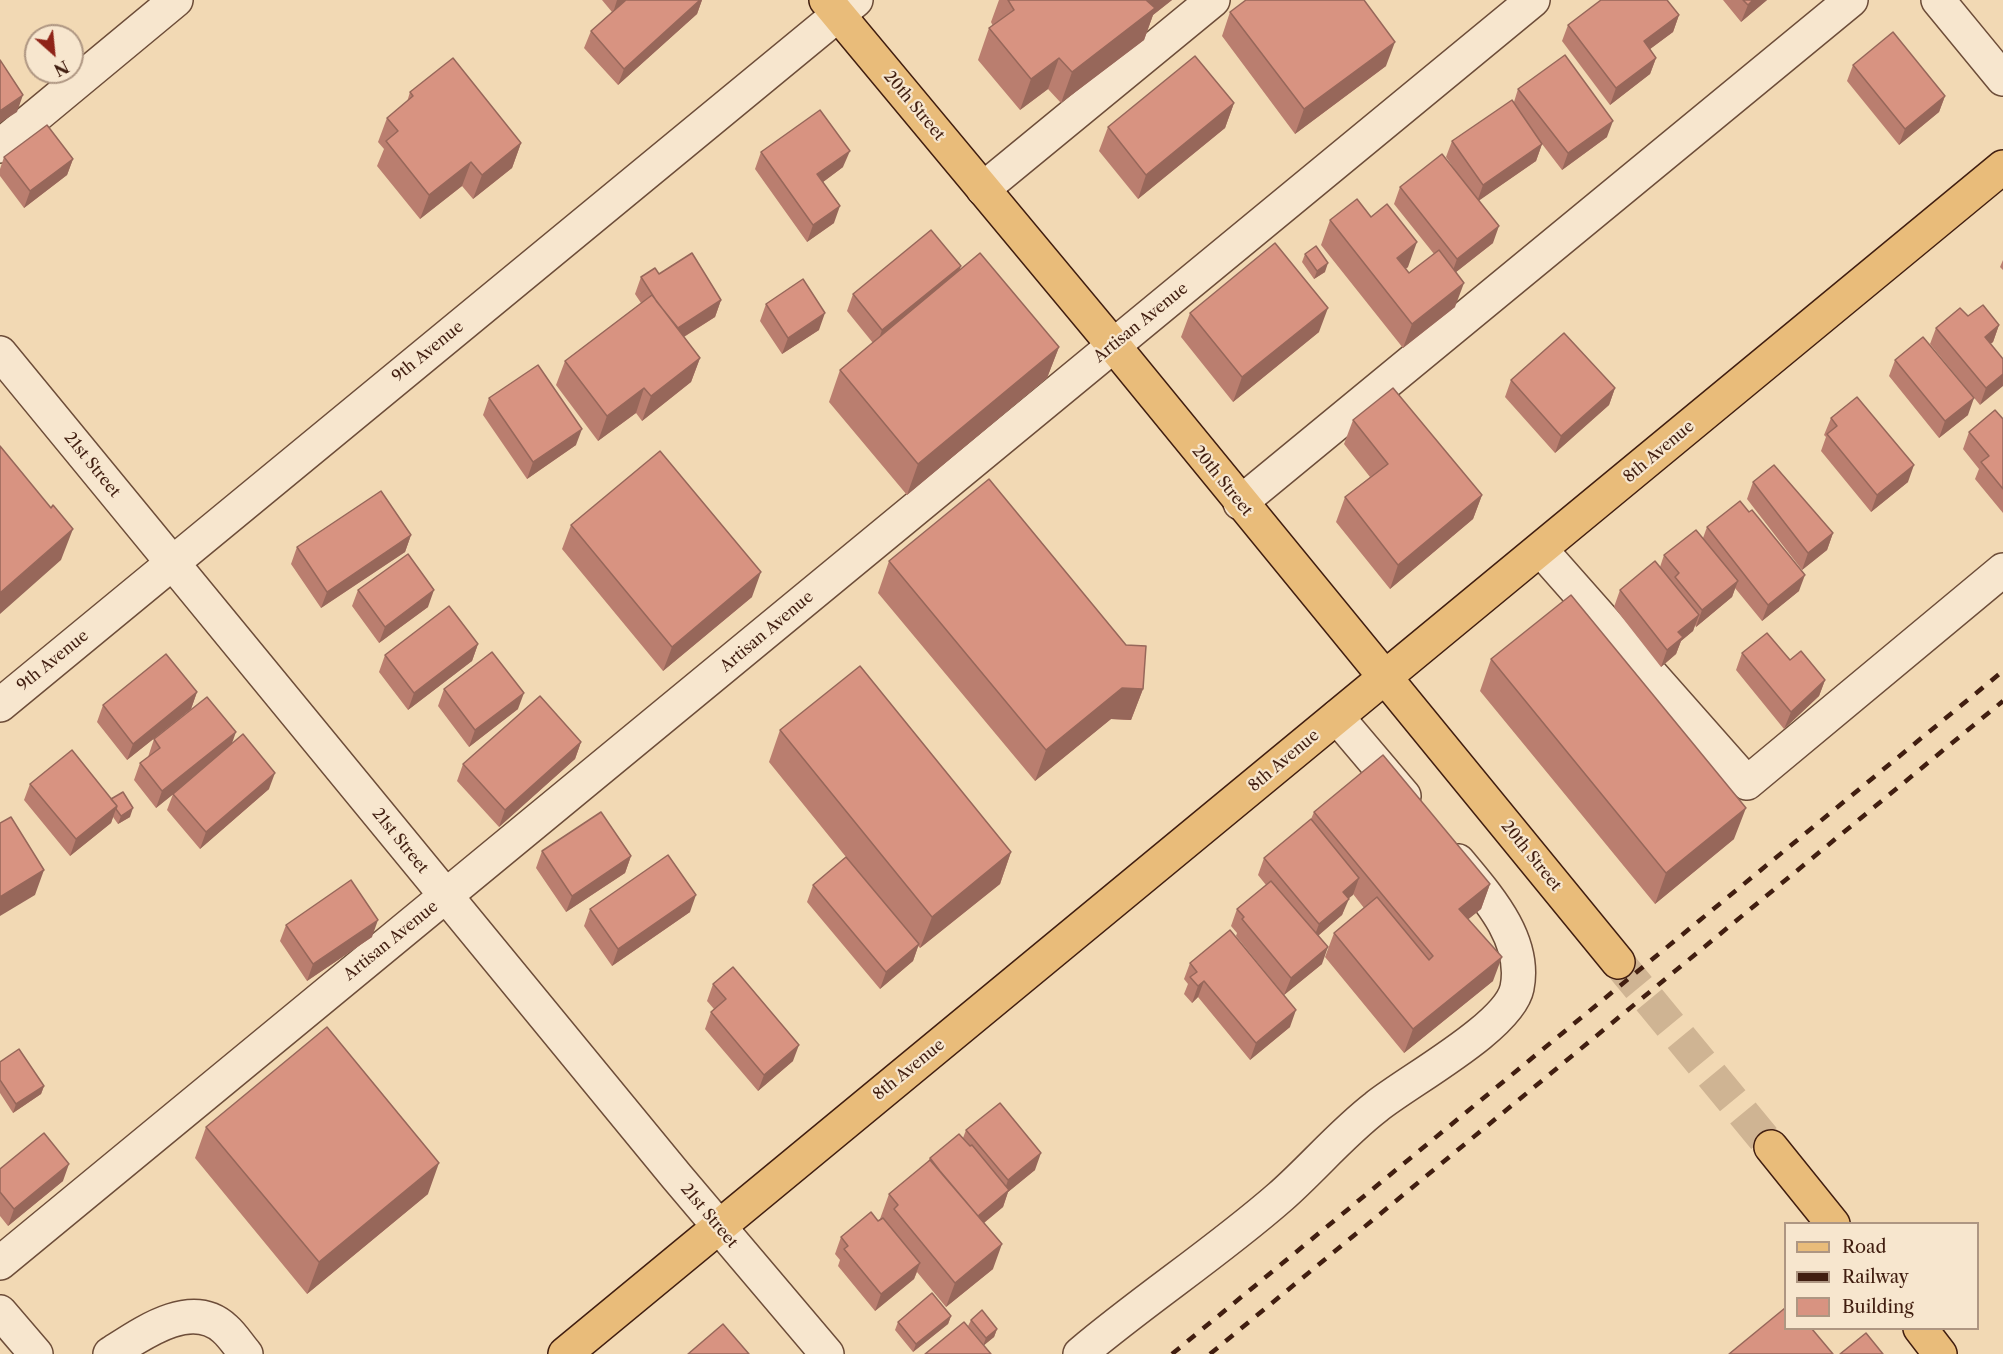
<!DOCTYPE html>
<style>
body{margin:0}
#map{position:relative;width:2003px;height:1354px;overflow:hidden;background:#f2d9b4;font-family:"Libre Caslon Text",serif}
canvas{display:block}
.legend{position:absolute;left:1784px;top:1222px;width:195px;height:108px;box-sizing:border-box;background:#f7e6ce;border:2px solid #ae9682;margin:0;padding:8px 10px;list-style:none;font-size:18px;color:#411e10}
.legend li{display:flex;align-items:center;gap:12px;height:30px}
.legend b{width:30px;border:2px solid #ae9682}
.north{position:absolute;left:24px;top:24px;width:60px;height:60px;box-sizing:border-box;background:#f7e6ce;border:2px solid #ae9682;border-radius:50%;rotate:153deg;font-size:16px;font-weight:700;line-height:24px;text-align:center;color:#411e10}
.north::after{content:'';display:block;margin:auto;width:21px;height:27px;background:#8f2418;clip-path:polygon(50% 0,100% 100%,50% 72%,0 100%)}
</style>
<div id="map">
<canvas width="2003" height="1354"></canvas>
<ul class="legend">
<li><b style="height:8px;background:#e9bc7a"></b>Road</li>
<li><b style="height:8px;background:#411e10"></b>Railway</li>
<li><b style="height:16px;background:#d89381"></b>Building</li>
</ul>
<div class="north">N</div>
</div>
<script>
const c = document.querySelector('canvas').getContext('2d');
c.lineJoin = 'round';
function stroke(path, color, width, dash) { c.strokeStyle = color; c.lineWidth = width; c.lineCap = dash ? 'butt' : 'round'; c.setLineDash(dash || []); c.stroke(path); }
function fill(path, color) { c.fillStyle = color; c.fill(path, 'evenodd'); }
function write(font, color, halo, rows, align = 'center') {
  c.font = font + ' "Libre Caslon Text",serif'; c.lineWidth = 4.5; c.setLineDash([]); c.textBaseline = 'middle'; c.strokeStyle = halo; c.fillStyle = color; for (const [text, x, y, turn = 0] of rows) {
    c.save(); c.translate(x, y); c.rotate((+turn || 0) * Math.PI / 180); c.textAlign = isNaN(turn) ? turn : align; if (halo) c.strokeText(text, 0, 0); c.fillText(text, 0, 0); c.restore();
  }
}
stroke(new Path2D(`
 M1618,962L1771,1147`), '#cfb493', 33, [33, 16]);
const minor = new Path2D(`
 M1938,0L2003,79
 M0,146L176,0
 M983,189L1213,0
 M0,353L677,1177L827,1354
 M1240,503L1851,0
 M1541,550L1747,783L2003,570
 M0,705L856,0
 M1337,717L1404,796
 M0,1263L1533,0
 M0,1312L36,1354
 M110,1354C140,1335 191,1297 225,1329C233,1336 239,1346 246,1354
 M1080,1354C1145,1299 1216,1253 1280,1197C1313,1168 1341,1134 1376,1107C1408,1081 1509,1027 1517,988C1527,939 1486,895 1458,861`);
const major = new Path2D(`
 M826,0L1114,346L1618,962
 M1771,1147L1833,1224
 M1920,1328L1940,1354
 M565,1354L2003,167`);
stroke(minor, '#6d4d39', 36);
stroke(major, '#411e10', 36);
stroke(minor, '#f7e6ce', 33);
stroke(major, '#e9bc7a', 33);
stroke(new Path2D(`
 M1172,1354L2003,671
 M1210,1354L2003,701`), '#411e10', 4.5, [10, 10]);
fill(new Path2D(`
 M602,0H702L697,14L618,85L584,48L591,31L612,12Z
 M999,0H1172L1153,15L1144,40L1061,103L1048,89L1020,110L978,60L989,28L993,26L991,22Z
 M1723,0H1767L1741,22Z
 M1230,12L1386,66L1295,134L1222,36Z
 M1679,15L1673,32L1650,49L1656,58L1650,74L1610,105L1562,41L1568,25Z
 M1853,65L1945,96L1939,112L1899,145L1847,81Z
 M1518,89L1607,137L1562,170L1542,144L1536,161L1479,200L1493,243L1456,272L1455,307L1403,348L1321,245L1330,220L1408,267L1405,269L1409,273L1434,254L1394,204L1400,187L1459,176L1446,157L1452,141L1514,102Z
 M410,92L521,143L512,168L473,199L462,186L420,219L377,166L384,149L378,142L387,118L407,102Z
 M1234,103L1225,128L1138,199L1099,151L1108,127Z
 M761,152L843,167L823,182L834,223L807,242L755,169Z
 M4,157L73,159L67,175L24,208L0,176V169Z
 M1305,254L1325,272L1314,279L1302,262Z
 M2003,260V270L2000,267Z
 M960,270L1059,347L1047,378L907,495L829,402L840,370L873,343L847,311L853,294Z
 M659,274L721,300L715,317L684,337L700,358L691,382L642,421L636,413L598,441L556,385L565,361L641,303L635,294L641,277Z
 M766,304L819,330L782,354L760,321Z
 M1190,313L1319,332L1233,402L1181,337Z
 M1968,316L1999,325L1993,342L1990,344L2003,359L1980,405L1930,344L1936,328Z
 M1895,360L1968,415L1939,438L1889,376Z
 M1511,380L1615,388L1609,405L1555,453L1505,397Z
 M489,398L576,445L527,479L483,415Z
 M1831,418L1908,482L1871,512L1821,451L1826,437L1824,435Z
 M2003,419V513L1975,479L1979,469L1963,449L1969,432Z
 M1353,420L1482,495L1473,519L1390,589L1336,522L1345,497L1370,477L1344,444Z
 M1753,482L1833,533L1827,550L1802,570L1747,499Z
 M571,525L752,597L663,671L562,549Z
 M1707,527L1799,591L1762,621L1735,588L1732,597L1696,627L1695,625L1693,631L1681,641L1676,654L1661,667L1614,607L1620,590L1660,567L1664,555L1703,538Z
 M411,535L405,552L321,608L291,564L297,547Z
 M889,561L1143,689L1131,720L1111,719L1035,781L878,593Z
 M358,590L428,607L379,643L352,606Z
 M478,644L472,661L408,710L379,672L385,655Z
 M1742,653L1790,660L1825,680L1819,696L1784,729L1736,670Z
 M1491,659L1734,839L1655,904L1480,691Z
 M444,689L518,709L469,747L438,706Z
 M197,692L191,709L127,760L97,722L103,705Z
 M780,730L1011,852L1000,884L920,948L918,946L913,961L880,989L807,902L813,885L846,857L769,762Z
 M154,739L231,744L269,789L200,849L167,810L173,794L156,808L134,780L140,763L148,757Z
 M581,742L575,759L499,827L457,781L463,764Z
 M30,784L111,799L130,817L118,824L113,817L111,823L70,856L24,800Z
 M1314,812L1490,884L1481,909L1468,919L1493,981L1404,1053L1325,957L1334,933L1364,908L1353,894L1348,898L1342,915L1318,936L1322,964L1284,995L1236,936L1237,933L1231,926L1237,909L1266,885L1258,875L1264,858L1311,819Z
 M542,851L631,856L625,873L566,912L536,868Z
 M590,909L690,912L612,966L584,926Z
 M286,925L372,937L307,981L280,941Z
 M1190,963L1290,1027L1250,1060L1198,997L1192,1003L1184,994L1188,984L1184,979Z
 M713,984L793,1061L758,1091L705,1029L711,1012L714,1009L707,1001Z
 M0,1062L44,1086L41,1094L13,1113L0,1093Z
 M206,1127L428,1194L307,1294L195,1158Z
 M966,1130L1035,1170L1008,1192L1003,1207L984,1223L993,1269L946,1307L917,1272L914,1279L875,1311L838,1266L840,1260L835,1254L841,1237L880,1220V1219L889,1194L928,1162L930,1158L963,1138Z
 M0,1169L63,1181L8,1226L0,1216Z
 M951,1316L948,1324L913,1352L895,1330L898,1322Z
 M971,1320L997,1329L994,1337L984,1345L968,1326Z`), '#ba7e6f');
fill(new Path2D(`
 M617,0H628L613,13Z
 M700,0H702L697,14L618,85L624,69Z
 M1144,0H1172L1153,15L1144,40L1061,103L1072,72Z
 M1753,0H1767L1741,22L1748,5Z
 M1679,15L1673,32L1638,58L1644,41Z
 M1395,42L1386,66L1295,134L1304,109Z
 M1059,58L1048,89L1020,110L1031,79Z
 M1656,58L1650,74L1610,105L1616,88Z
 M23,95L17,112L0,123V111Z
 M1945,96L1939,112L1899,145L1905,129Z
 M1234,103L1225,128L1138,199L1146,175Z
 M1613,121L1607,137L1562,170L1568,153Z
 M521,143L512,168L473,199L482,175Z
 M1542,144L1536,161L1477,202L1483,185Z
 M850,151L843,167L811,191L817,174Z
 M73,159L67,175L24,208L30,191Z
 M471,162L462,186L420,219L429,195Z
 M840,206L834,223L807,242L813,225Z
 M1499,226L1493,243L1451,276L1457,259Z
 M1417,242L1408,267L1388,283L1397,258Z
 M1328,263L1325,272L1314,279L1317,271Z
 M961,266L955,283L876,347L882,330Z
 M1464,283L1455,307L1403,348L1412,324Z
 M721,300L715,317L669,346L675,330Z
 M1328,308L1319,332L1233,402L1242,377Z
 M825,313L819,330L782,354L788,338Z
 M1999,325L1993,342L1979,353L1985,337Z
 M1059,347L1047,378L907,495L918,464Z
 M700,358L691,382L642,421L651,396Z
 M2003,374V386L1980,405L1986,388Z
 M644,388L636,413L598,441L607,416Z
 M1615,388L1609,405L1555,453L1561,436Z
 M1974,398L1968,415L1939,438L1945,421Z
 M582,429L576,445L527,479L533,462Z
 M1914,465L1908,482L1871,512L1877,495Z
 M1482,495L1473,519L1390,589L1398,565Z
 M73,529L61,560L0,614V593Z
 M1833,533L1827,550L1802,570L1808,553Z
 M411,535L405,552L321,608L327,592Z
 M761,572L752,597L663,671L672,647Z
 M1805,575L1799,591L1762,621L1768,605Z
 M1738,581L1732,597L1696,627L1702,610Z
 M434,590L428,607L379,643L385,627Z
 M1699,615L1693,631L1681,641L1676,654L1661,667L1667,650L1678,632Z
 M478,644L472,661L408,710L414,693Z
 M1825,680L1819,696L1784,729L1791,712Z
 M1122,688L1143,689L1131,720L1111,719L1035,781L1046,750Z
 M197,692L191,709L127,760L133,744Z
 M524,693L518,709L469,747L475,730Z
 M236,732L230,749L156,808L162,791Z
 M581,742L575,759L499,827L505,810Z
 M275,773L269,789L200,849L206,832Z
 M117,806L111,823L70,856L76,839Z
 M133,808L130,817L118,824L121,816Z
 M1746,808L1734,839L1655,904L1666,873Z
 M1011,852L1000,884L920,948L932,917Z
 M631,856L625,873L566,912L572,896Z
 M44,870L35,895L0,916V897Z
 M1359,878L1353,895L1337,908L1343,892Z
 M1490,884L1481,909L1450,934L1459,909Z
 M696,895L690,912L612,966L618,949Z
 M1349,899L1342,915L1313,940L1319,924Z
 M378,920L372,937L307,981L313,964Z
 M919,944L913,961L880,989L886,972Z
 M1328,947L1322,964L1284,995L1291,978Z
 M1502,957L1493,981L1404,1053L1413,1029Z
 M1204,981L1198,997L1192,1003L1198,986Z
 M1296,1010L1290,1027L1250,1060L1256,1043Z
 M799,1045L793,1061L758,1091L764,1075Z
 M44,1086L41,1094L13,1113L16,1104Z
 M1041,1153L1035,1170L1008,1192L1003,1207L969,1235L975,1218L1003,1195L1008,1180Z
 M439,1163L428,1194L307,1294L319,1262Z
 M69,1164L63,1181L8,1226L14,1209Z
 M1002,1244L993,1269L946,1307L955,1283Z
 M920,1263L914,1279L875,1311L881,1294Z
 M951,1316L948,1324L913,1352L916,1344Z
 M997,1329L994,1337L983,1346L986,1338Z`), '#97675a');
const building = new Path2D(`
 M626,0H700L624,69L591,31Z
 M1008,0H1146L1155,8L1072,72L1059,58L1031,79L989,28L1014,10Z
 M1246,0H1364L1395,42L1304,109L1230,12Z
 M1601,0H1667L1679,15L1644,41L1656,58L1616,88L1568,25Z
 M1743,0H1753L1748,5Z
 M1893,32L1945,96L1905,129L1853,65Z
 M1565,55L1613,121L1568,153L1518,89Z
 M1195,56L1234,103L1146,175L1108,127Z
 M453,58L521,143L482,175L471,162L429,195L386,141L398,131L387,118L413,96L410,92Z
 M0,60L23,95L0,111Z
 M1512,100L1542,144L1483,185L1452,141Z
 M820,110L850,151L817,174L840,206L813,225L761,152Z
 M47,125L73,159L30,191L4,157Z
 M1442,154L1499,226L1457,259L1400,187Z
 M1357,199L1371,217L1387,204L1417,242L1397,258L1409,273L1439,250L1464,283L1412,324L1330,220Z
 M931,230L961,266L882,330L853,294Z
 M1275,243L1328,308L1242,377L1190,313Z
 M1316,246L1328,263L1317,271L1305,254Z
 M692,253L721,300L678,328L657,302L641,277L655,268L659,274Z
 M980,253L1059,347L918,464L840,370Z
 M803,279L825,313L788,338L766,304Z
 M652,295L700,358L651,396L644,388L607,416L565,361Z
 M1983,305L1999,325L1985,337L2003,359V374L1986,388L1936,328L1960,308L1968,316Z
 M1564,333L1615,388L1561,436L1511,380Z
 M1923,337L1974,398L1945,421L1895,360Z
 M538,365L582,429L533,462L489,398Z
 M1393,388L1482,495L1398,565L1345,497L1388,464L1353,420Z
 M1857,397L1914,465L1877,495L1827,434L1837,426L1831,418Z
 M1995,410L2003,419V489L1981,462L1989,456L1969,432Z
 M0,446L51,508L53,505L73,529L0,593Z
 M660,451L761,572L672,647L571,525Z
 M1774,465L1833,533L1808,553L1753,482Z
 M989,479L1126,645L1146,646L1143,689L1122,688L1046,750L889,561Z
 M381,491L411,535L327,592L297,547Z
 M1740,501L1749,512L1752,510L1805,575L1768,605L1707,527Z
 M1696,530L1738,581L1702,610L1675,577L1679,573L1664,555Z
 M408,554L434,590L385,627L358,590Z
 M1655,561L1699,615L1678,632L1683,637L1667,650L1620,590Z
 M1571,595L1746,808L1666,873L1491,659Z
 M449,606L478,644L414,693L385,655Z
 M1767,633L1790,660L1801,651L1825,680L1791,712L1742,653Z
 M492,652L524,693L475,730L444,689Z
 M166,654L197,692L133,744L103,705Z
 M860,666L1011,852L932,917L780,730Z
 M540,696L581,742L505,810L463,764Z
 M207,697L236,732L162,791L140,763L160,748L154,739Z
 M243,734L275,773L206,832L173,794Z
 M72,750L117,806L76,839L30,784Z
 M1383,755L1490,884L1459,909L1502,957L1413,1029L1334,933L1377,897L1429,960L1433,956L1314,812Z
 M123,792L133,808L121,816L116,809L117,806L111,799Z
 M601,812L631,856L572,896L542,851Z
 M11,817L44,870L0,897V823Z
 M1311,819L1359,878L1343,892L1349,899L1319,924L1264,858Z
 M668,855L696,895L618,949L590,909Z
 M846,857L919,944L886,972L813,885Z
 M351,880L378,920L313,964L286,925Z
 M1271,881L1328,947L1291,978L1242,919L1244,917L1237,909Z
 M1230,930L1296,1010L1256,1043L1204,981L1198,986L1190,977L1197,972L1190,963Z
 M733,967L799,1045L764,1075L711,1012L726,999L713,984Z
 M327,1027L439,1163L319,1262L206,1127Z
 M19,1049L44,1086L16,1104L0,1080V1062Z
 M1000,1103L1041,1153L1008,1180L966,1130Z
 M44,1133L69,1164L14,1209L0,1192V1169Z
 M959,1134L970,1146L972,1145L1009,1190L978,1216L940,1171L930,1158Z
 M930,1160L1002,1244L955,1283L894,1209L898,1205L889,1194Z
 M871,1212L878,1221L883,1218L920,1263L881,1294L844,1249L848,1246L841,1237Z
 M932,1293L951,1316L916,1344L898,1322Z
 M1785,1308V1329H1812L1833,1354H1729Z
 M982,1310L997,1329L986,1338L971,1320Z
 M964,1322L991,1354H925Z
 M723,1324L749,1354H688Z
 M1866,1333L1883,1354H1840Z`);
fill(building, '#d89381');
stroke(building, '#97675a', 1.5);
write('16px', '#411e10', '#f7e6ce', [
 ["20th Street",914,106,50],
 ["Artisan Avenue",1141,323,-39],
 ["9th Avenue",428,352,-39],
 ["8th Avenue",1659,452,-40],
 ["21st Street",92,465,51],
 ["20th Street",1222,481,51],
 ["Artisan Avenue",767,632,-40],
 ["9th Avenue",53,661,-39],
 ["8th Avenue",1284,761,-40],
 ["21st Street",400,841,51],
 ["20th Street",1531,856,51],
 ["Artisan Avenue",391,941,-39],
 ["8th Avenue",909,1070,-39],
 ["21st Street",709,1216,50]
]);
</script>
